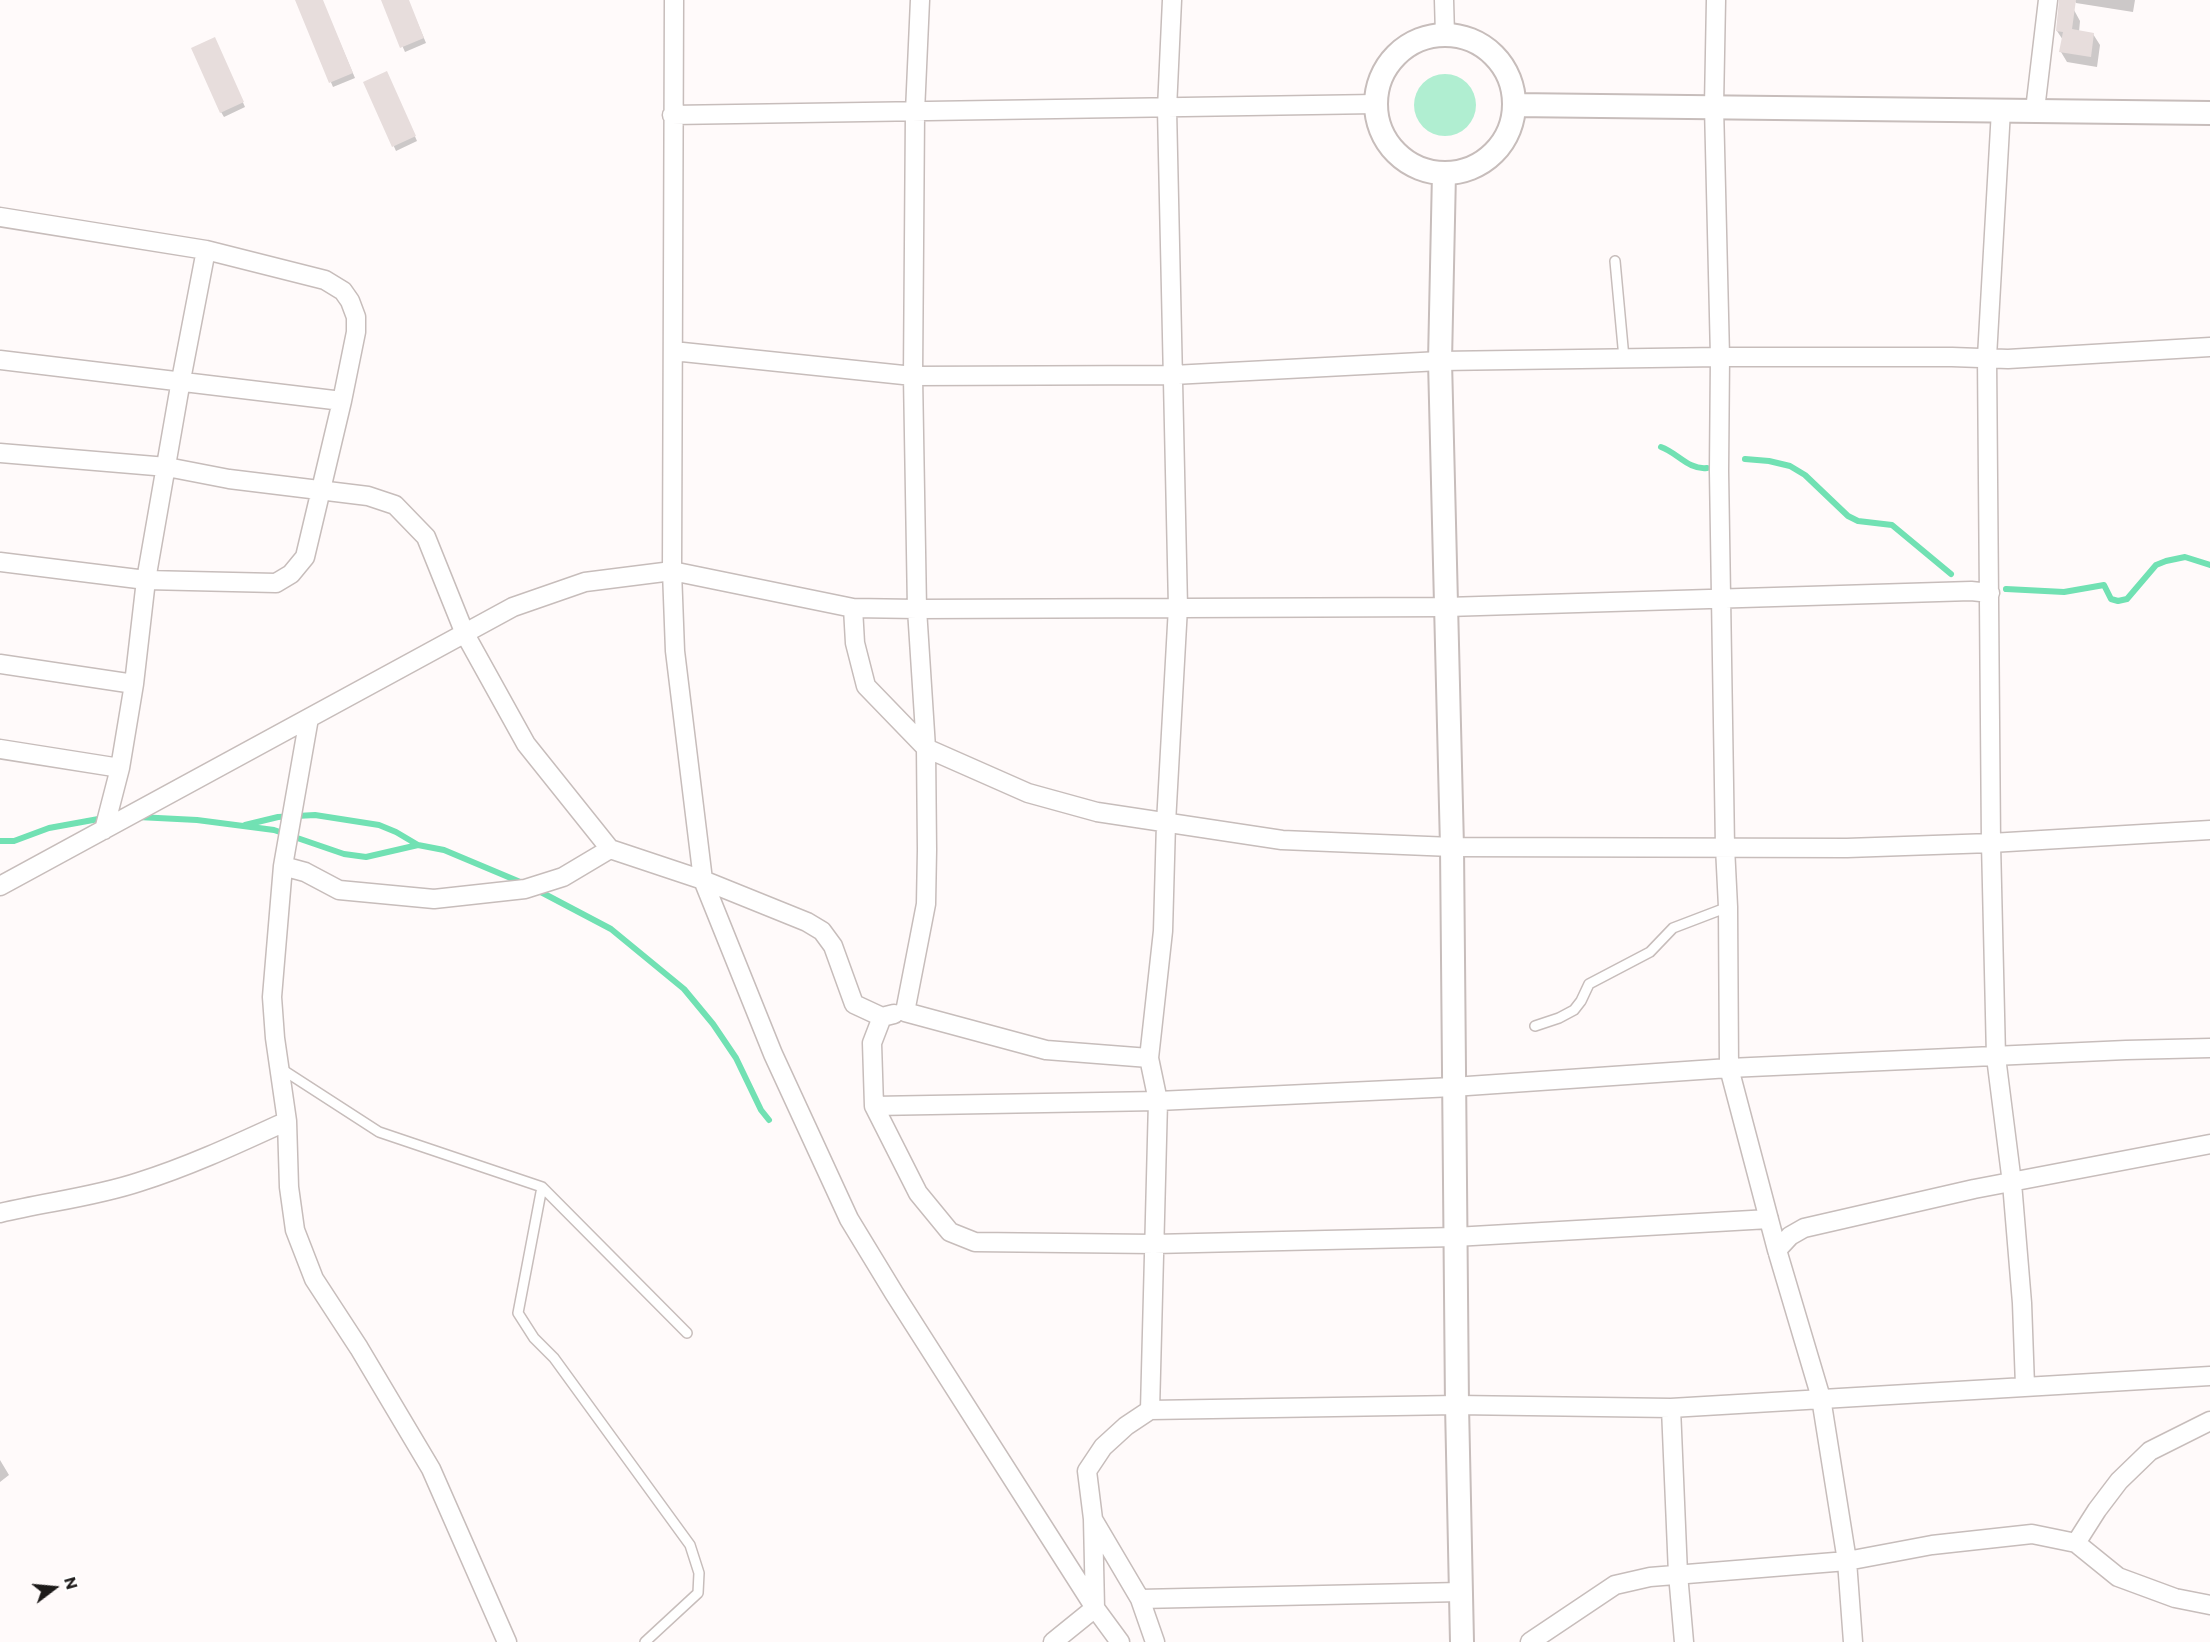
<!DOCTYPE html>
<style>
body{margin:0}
#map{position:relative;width:2210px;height:1642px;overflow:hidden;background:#fffafa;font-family:Commissioner,sans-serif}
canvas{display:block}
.north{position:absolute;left:24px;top:1558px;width:60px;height:60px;-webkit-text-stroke:4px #fff;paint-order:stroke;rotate:74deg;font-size:16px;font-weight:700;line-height:24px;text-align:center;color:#1d1a19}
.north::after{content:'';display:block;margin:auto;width:21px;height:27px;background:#1d1a19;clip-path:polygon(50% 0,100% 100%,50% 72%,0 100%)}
</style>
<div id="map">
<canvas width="2210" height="1642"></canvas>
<div class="north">N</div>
</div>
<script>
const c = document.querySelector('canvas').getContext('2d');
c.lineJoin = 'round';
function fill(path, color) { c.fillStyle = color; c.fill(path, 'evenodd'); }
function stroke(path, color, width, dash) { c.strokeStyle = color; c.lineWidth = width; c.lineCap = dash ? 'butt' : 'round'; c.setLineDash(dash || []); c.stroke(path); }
fill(new Path2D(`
 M1414 105a31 31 0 1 1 62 0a31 31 0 1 1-62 0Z`), '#b0eed1');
fill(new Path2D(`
 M296,0H322L355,78L333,87Z
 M382,0H408L426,43L405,52Z
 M2074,0H2135L2133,12L2076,3Z
 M2074,10L2080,21L2079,32L2093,34L2100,45L2097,67L2067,62L2061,52L2063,40L2057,31Z
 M217,44L245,107L224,117L221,112Z
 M389,78L417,141L396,151L365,83Z
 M0,1460L9,1475L0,1482Z`), '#0003');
stroke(new Path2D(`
 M1661,447C1678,453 1688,470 1707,468
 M1745,459L1769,461L1790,466L1805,475L1848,516L1858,521L1892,525L1951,574
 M2006,589L2064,592L2104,585L2111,599L2118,601L2127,599L2156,565L2166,561L2185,557L2210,565
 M138,817L197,820L274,830L344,854L366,857L418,845L444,850L525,884
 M245,825L278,817L315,815L379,825L396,832L418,845
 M0,841H14L49,828L104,818
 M537,890L611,929L684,989L713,1024L736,1058L761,1110L769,1120`), '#71e1b3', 6);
fill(new Path2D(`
 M295,0H323L353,73L329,83Z
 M381,0H409L424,38L400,48Z
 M2059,0H2076L2072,29L2094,33L2091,57L2059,52L2063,32L2056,31Z
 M215,37L244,102L220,113L191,48Z
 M387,71L416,136L392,147L363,82Z`), '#e7dddc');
const service = new Path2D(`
 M1615,261L1624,358
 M1535,1026L1559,1018L1574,1010L1581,1001L1589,984L1650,952L1673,928L1728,907
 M280,1068L379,1132L542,1187L687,1333
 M542,1187L518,1313L534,1338L554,1358L690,1545L699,1573L698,1593L645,1642`);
const minor = new Path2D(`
 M674,0L672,571L675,651L703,880L773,1054L849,1219L894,1293L1095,1608L1120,1642
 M920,0L915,112L913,376L917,609L926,748L927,850L926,904L905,1012L1046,1050L1149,1058
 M1444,0L1445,35
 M1716,0L1714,106L1720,357L1719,471L1725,847L1728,907L1729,1068L1777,1250L1821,1398L1847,1561L1853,1642
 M2001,110L1987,357L1991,843L1996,1057L2012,1183L2022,1303L2025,1386
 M2035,110L2048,0
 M672,115L1376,104
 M0,217L206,250L325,280L343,291L350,301L356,317V332L342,401L0,360
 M673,351L913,376L1173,375L1440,361L1720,357H1952L2008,359L2210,347
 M0,453L167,467L229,479L368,496L395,505L426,537L465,634L526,744L610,849L703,880L807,922L822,931L833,946L854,1004L882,1017
 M0,562L146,580L276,583L291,574L305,557L342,401
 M853,608L855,643L866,686L926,748L1028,793L1097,812L1282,840L1452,847L1847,848L1991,843L2210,830
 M0,664L134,684
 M309,718L283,866L272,997L275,1038L287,1121L289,1187L295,1230L314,1279L359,1348L431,1469L507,1642
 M0,749L120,768
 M104,830L120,768L134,684L146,580L181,380L206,250
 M283,866L305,872L339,890L434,899L525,889L563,877L610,849
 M0,886L513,607L585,582L672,571L853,608L917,609L1447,607L1971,591L1990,593
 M894,1014L882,1017L872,1043L874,1106L918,1193L950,1232L975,1242L1154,1244L1455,1237L1769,1219
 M874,1106L1158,1101L1453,1087L1729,1068L2126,1050L2210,1048
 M0,1213C46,1202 94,1197 139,1182C190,1166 239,1143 287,1121
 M1777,1250L1790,1236L1804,1228L1974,1189L2210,1144
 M1671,1408L1678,1574L1684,1642
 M1150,1410L1158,1101L1149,1058L1163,931L1166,823L1178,607L1167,109L1172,0
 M1094,1521L1140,1599L1155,1642
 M2076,1543L2097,1510L2119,1481L2150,1451L2210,1421
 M1140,1599L1460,1592
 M1053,1642L1095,1608L1093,1519L1087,1471L1103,1447L1126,1426L1150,1410L1457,1405L1671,1408L2210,1376
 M1530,1642L1615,1585L1650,1577L1847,1561L1932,1545L2032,1534L2076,1543L2118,1577L2175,1598L2210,1605`);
const tertiary = new Path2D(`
 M1376 104a69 69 0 1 1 138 0a69 69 0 1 1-138 0Z
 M1514,105L2210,113
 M1444,173L1440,361L1452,847L1457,1405L1462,1642`);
stroke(service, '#c7bdbb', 12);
stroke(minor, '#c7bdbb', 21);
stroke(tertiary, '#c7bdbb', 26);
stroke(service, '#fff', 9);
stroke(minor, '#fff', 18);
stroke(tertiary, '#fff', 22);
</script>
